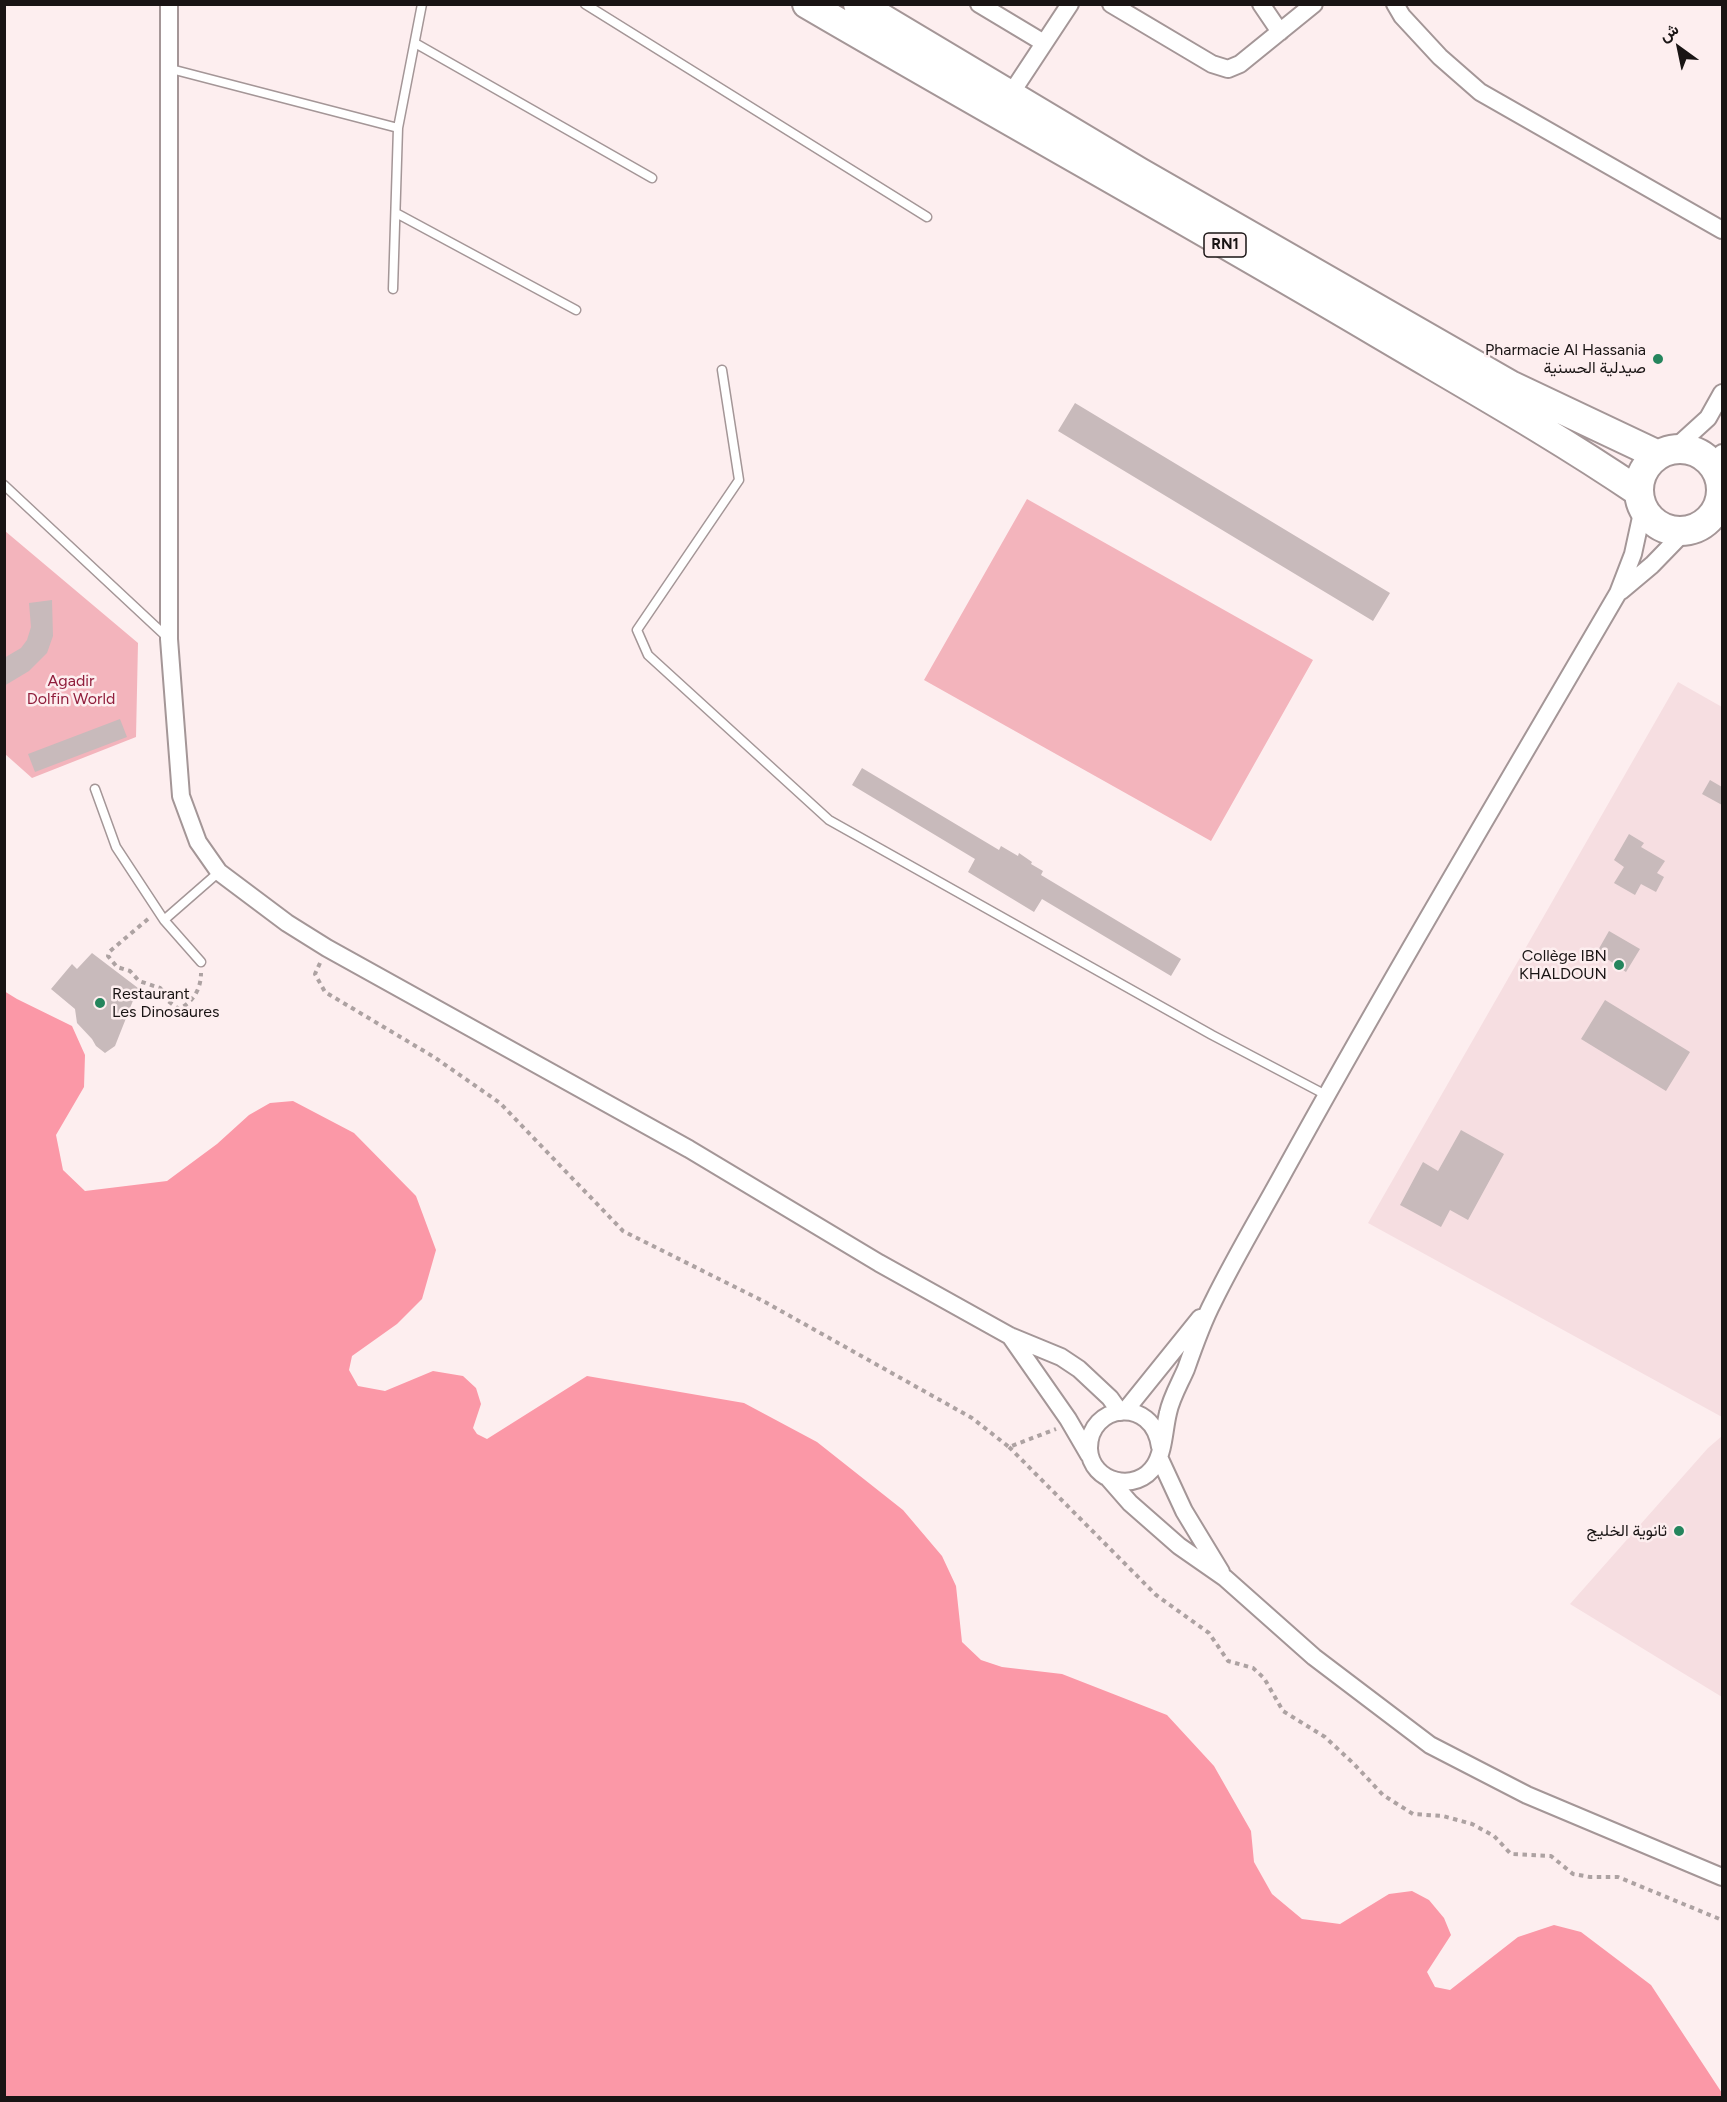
<!DOCTYPE html>
<meta charset="utf-8">
<style>
body{margin:0}
#map{position:relative;width:1727px;height:2102px;overflow:hidden;background:#fdeeef;font-family:Figtree,Vazirmatn,sans-serif}
canvas{display:block}
.frame{position:absolute;inset:0;border:6px solid #191414;pointer-events:none}
.north{position:absolute;left:1649px;top:18px;width:60px;height:60px;-webkit-text-stroke:4px #fdeeef;paint-order:stroke;rotate:327deg;font-size:16px;font-weight:700;line-height:24px;text-align:center;color:#191414}
.north::after{content:'';display:block;margin:auto;width:21px;height:27px;background:#191414;clip-path:polygon(50% 0,100% 100%,50% 72%,0 100%)}
</style>
<div id="map">
<canvas width="1727" height="2102"></canvas>
<div class="frame"></div>
<div class="north">ش</div>
</div>
<script>
const c = document.querySelector('canvas').getContext('2d');
c.lineJoin = 'round';
function fill(path, color) { c.fillStyle = color; c.fill(path, 'evenodd'); }
function stroke(path, color, width, dash) { c.strokeStyle = color; c.lineWidth = width; c.lineCap = dash ? 'butt' : 'round'; c.setLineDash(dash || []); c.stroke(path); }
function write(font, color, halo, rows, align = 'center') {
  c.font = font + ' Figtree,Vazirmatn,sans-serif'; c.lineWidth = 5; c.setLineDash([]); c.textBaseline = 'middle'; c.strokeStyle = halo; c.fillStyle = color; for (const [text, x, y, turn = 0] of rows) {
    c.save(); c.translate(x, y); c.rotate((+turn || 0) * Math.PI / 180); c.textAlign = isNaN(turn) ? turn : align; if (halo) c.strokeText(text, 0, 0); c.fillText(text, 0, 0); c.restore();
  }
}
fill(new Path2D(`
 M1678,682L1722,707V1417L1368,1223Z
 M1722,1436V1697L1570,1604L1708,1448Z`), '#f6dee1');
fill(new Path2D(`
 M1027,499L1313,660L1211,841L924,680Z
 M5,531L138,643L136,737L32,778L5,754Z`), '#f3b4bc');
fill(new Path2D(`
 M4,991L17,999L72,1026L85,1055L84,1087L56,1135L63,1170L85,1191L167,1181L217,1144L249,1115L270,1103L293,1101L354,1133L416,1196L436,1250L422,1299L397,1324L352,1356L349,1370L358,1386L385,1391L433,1371L463,1376L476,1388L481,1404L473,1428L477,1434L487,1439L587,1376L744,1403L817,1442L903,1510L942,1556L956,1586L962,1642L981,1660L1002,1667L1062,1674L1167,1715L1214,1766L1251,1831L1254,1862L1272,1894L1302,1919L1340,1924L1389,1894L1412,1891L1429,1900L1444,1918L1451,1935L1427,1972L1435,1987L1450,1990L1518,1937L1554,1925L1581,1932L1651,1985L1722,2093V2097H5Z`), '#fb98a7');
fill(new Path2D(`
 M1075,403L1390,593L1373,621L1058,431Z
 M52,600L53,636L47,653L29,671L4,686V658L21,648L27,640L31,627L29,603Z
 M120,719L127,737L35,772L28,754Z
 M862,768L999,850L1001,846L1018,856L1019,853L1032,862L1031,864L1043,871L1041,875L1181,959L1171,976L1042,899L1034,912L968,872L975,859L852,785Z
 M1710,780L1722,787V805L1702,794Z
 M1629,834L1644,843L1641,847L1665,861L1657,873L1664,877L1656,892L1641,884L1635,895L1614,883L1624,867L1614,860Z
 M1609,931L1640,949L1626,972L1597,952Z
 M92,953L138,988L115,1046L105,1053L96,1046L92,1039L77,1023L75,1009L51,989L72,964L77,969Z
 M1605,1000L1690,1052L1666,1091L1581,1039Z
 M1461,1130L1504,1154L1468,1220L1450,1210L1441,1227L1400,1205L1423,1162L1438,1171Z`), '#c8babb');
const service = new Path2D(`
 M585,4L927,217
 M415,43L652,178
 M171,69L398,128L422,4
 M396,213L576,310
 M393,289L398,128
 M722,370L739,480L637,630L648,655L829,820L1212,1035L1326,1095
 M4,485L169,639
 M95,789L116,847L164,920
 M201,962L164,920L219,872`);
const minor = new Path2D(`
 M169,4V639L181,796L198,842L219,872L287,923L327,948L689,1149L879,1263L1010,1336L1061,1357L1079,1369L1110,1398L1120,1412
 M979,4L1044,43
 M1111,4L1212,64L1228,69L1240,64L1314,4
 M1261,4L1280,32
 M1395,4L1402,16L1440,57L1480,92L1722,230
 M1010,95L1070,4
 M1675,448L1708,418L1722,393
 M1715,467L1722,453
 M1621,591L1652,565L1685,531
 M1010,1336L1068,1419L1089,1455
 M1125,1411L1200,1318
 M1160,1447C1153,1395 1088,1404 1089,1449C1091,1483 1137,1494 1155,1465C1164,1451 1164,1429 1168,1413C1171,1398 1180,1383 1186,1369C1194,1346 1202,1323 1213,1302C1235,1257 1261,1214 1285,1170C1392,976 1506,785 1618,593L1633,554L1643,508
 M1159,1457L1184,1511L1221,1572
 M1109,1479L1130,1503L1179,1546L1225,1578L1314,1657L1430,1745L1527,1795L1722,1877`);
const trunk = new Path2D(`
 M807,4C997,115 1189,221 1378,333C1466,385 1555,435 1639,492
 M858,4L1139,172L1510,385L1658,455
 M1639 490a41 41 0 1 1 82 0a41 41 0 1 1-82 0Z`);
stroke(service, '#a49697', 11);
stroke(minor, '#a49697', 20);
stroke(trunk, '#a49697', 32);
stroke(new Path2D(`
 M148,919L109,952L108,956L117,967L130,971L139,981L160,988L165,993L168,1001L179,1009C193,1002 201,989 201,973
 M320,963L315,974L325,992L434,1057L500,1103L623,1231L765,1302L972,1418L1009,1447L1056,1429
 M1009,1447L1156,1595L1209,1633L1228,1661L1253,1668L1264,1678L1283,1711L1325,1737L1354,1764L1383,1795L1413,1814L1443,1816L1472,1824L1494,1836L1511,1854L1551,1856L1573,1874L1590,1877H1618L1722,1920`), '#ada2a2', 4, [4.5, 4.5]);
stroke(service, '#fff', 8);
stroke(minor, '#fff', 16);
stroke(trunk, '#fff', 28);
for (const [x, y, r, color] of [
 [1658,359,6,"#25855d"],
 [1619,965,6,"#25855d"],
 [100,1003,6,"#25855d"],
 [1679,1531,6,"#25855d"]
]) { const dot = new Path2D(); dot.arc(x, y, r, 0, 2 * Math.PI); c.fillStyle = color; c.fill(dot); stroke(dot, '#fdeeef', 2); }
for (const [x, y, w] of [
 [1225,245,42]
]) { const box = new Path2D(); box.roundRect(x - w / 2, y - 12, w, 24, 4.5); c.fillStyle = '#fdeeef'; c.fill(box); stroke(box, '#191414', 1.5); }
write('bold 15px', '#191414', null, [
 ["RN1",1225,245]
]);
write('16px', '#191414', '#fdeeef', [
 ["Pharmacie Al Hassania",1646,350],
 ["صيدلية الحسنية",1646,368],
 ["Collège IBN",1607,956],
 ["KHALDOUN",1607,974],
 ["Restaurant",112,994,"left"],
 ["Les Dinosaures",112,1012,"left"],
 ["ثانوية الخليج",1667,1531]
], 'right');
write('16px', '#911f3d', '#fdeeef', [
 ["Agadir",71,681],
 ["Dolfin World",71,699]
]);
</script>
